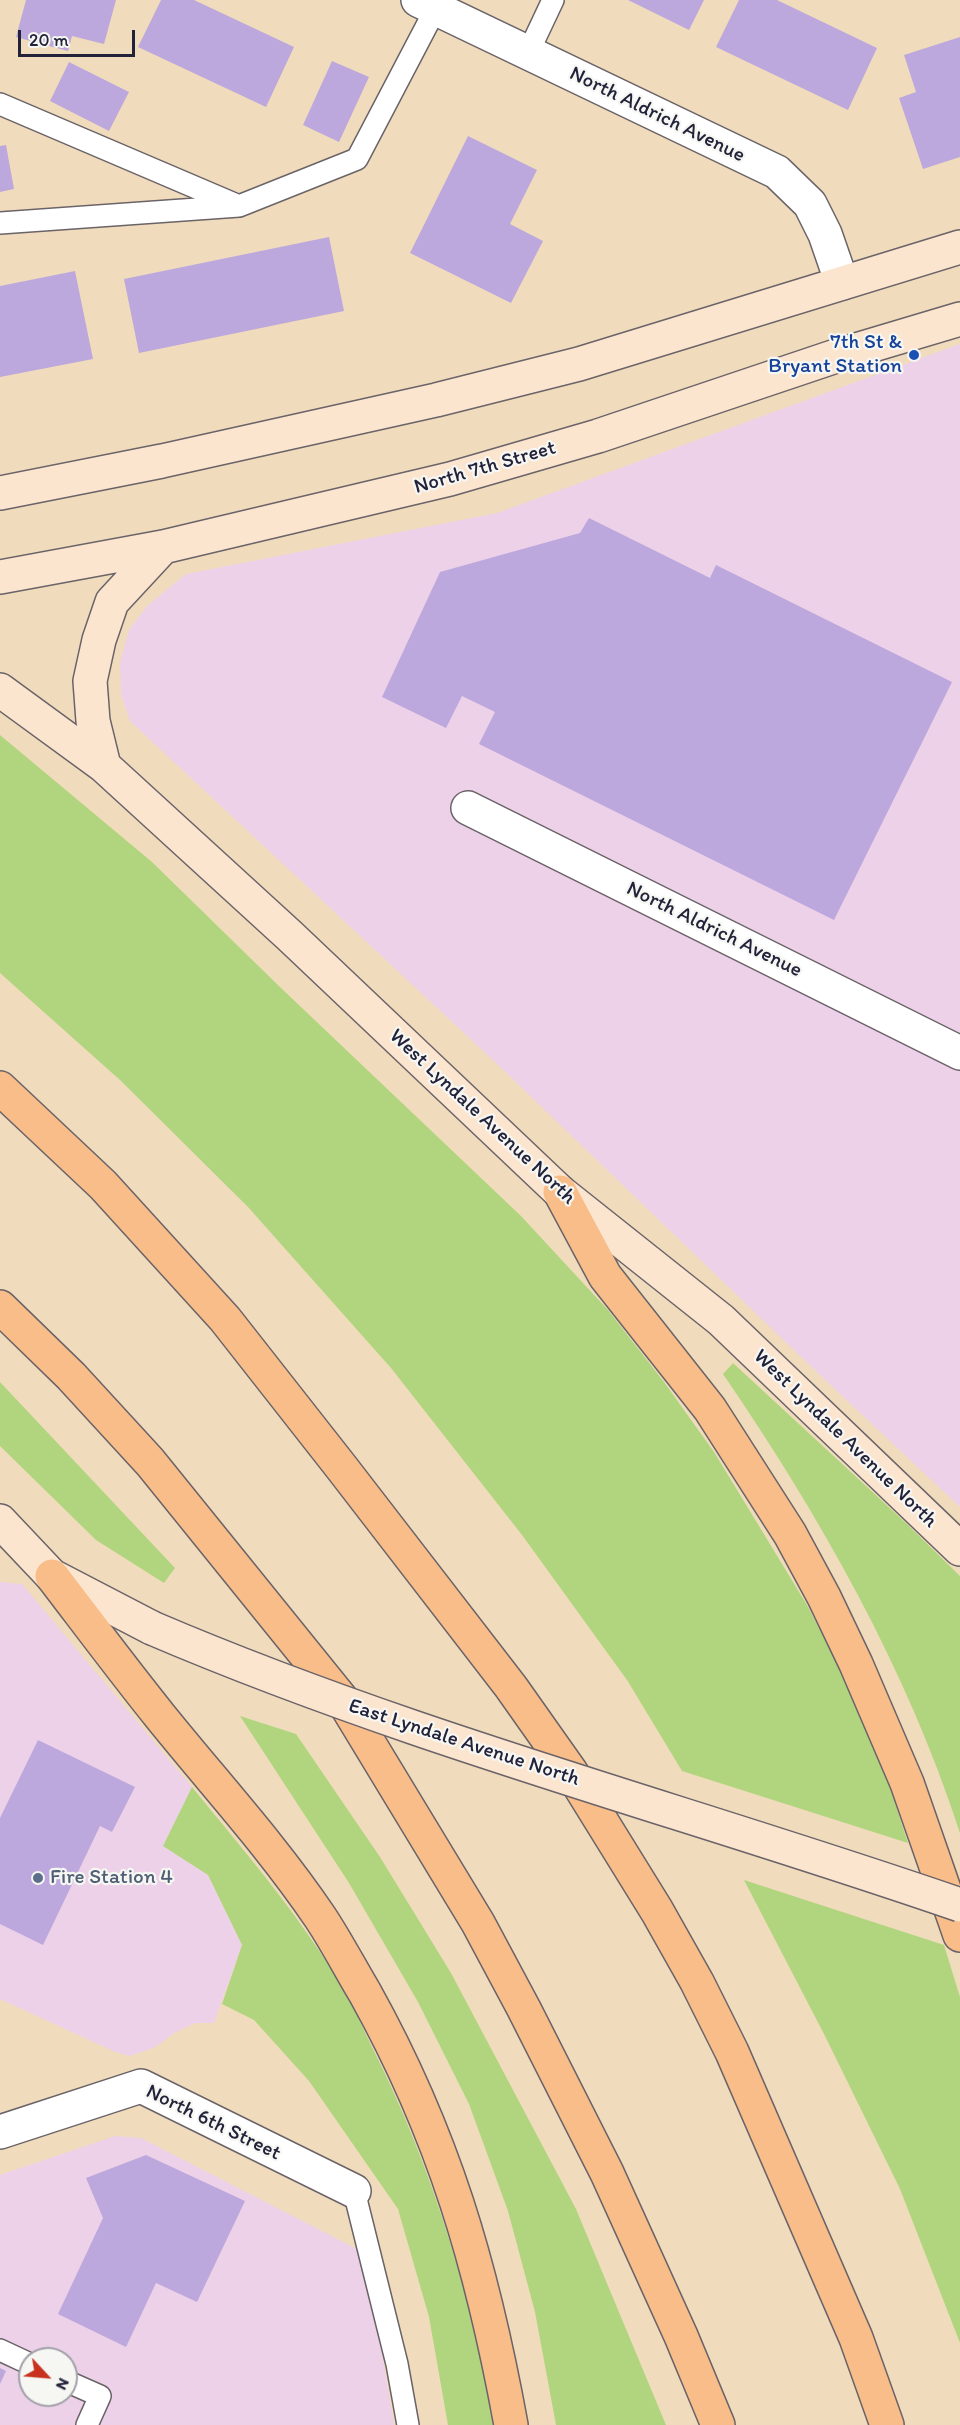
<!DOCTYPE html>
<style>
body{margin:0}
#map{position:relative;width:960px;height:2425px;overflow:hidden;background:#f0dcbc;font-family:Itim,sans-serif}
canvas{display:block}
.north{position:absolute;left:18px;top:2347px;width:60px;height:60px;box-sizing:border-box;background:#f6f6f2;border:2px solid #a1a1a9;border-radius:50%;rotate:116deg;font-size:16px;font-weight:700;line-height:24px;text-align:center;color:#22223b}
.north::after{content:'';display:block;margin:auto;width:21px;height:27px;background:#c8321e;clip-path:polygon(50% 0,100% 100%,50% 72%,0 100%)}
.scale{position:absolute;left:18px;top:30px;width:117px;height:27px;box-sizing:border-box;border:3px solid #22223b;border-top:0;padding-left:8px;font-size:18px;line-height:21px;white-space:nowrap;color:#22223b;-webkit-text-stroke:4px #f6f6f2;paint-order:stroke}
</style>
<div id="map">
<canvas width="960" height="2425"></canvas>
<div class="north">N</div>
<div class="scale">20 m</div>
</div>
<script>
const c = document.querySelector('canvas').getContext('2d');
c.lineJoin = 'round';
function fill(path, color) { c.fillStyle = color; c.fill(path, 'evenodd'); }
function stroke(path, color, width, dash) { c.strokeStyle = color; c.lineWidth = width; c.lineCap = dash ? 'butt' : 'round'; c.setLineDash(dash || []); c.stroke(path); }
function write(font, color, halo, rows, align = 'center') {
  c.font = font + ' Itim,sans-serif'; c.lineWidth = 4.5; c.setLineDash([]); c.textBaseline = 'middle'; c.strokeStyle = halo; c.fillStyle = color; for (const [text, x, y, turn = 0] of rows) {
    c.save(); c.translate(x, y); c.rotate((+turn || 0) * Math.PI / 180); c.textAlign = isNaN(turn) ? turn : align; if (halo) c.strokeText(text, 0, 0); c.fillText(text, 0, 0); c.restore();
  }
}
fill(new Path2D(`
 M960,344V1507L822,1377L495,1062L130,721L121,694L120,662L129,630L147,606L186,574L497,513Z
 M0,1582L22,1584L192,1787L163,1846L208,1875L242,1945L214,2023H195L174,2033L157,2046L145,2051L129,2056L113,2051L0,1999Z
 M115,2136L141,2138L357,2249L367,2263L394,2425H0V2175ZM30,2359H66V2395H30Z`), '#edd1e9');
fill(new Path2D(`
 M0,735L152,862L281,988L521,1216L608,1310L664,1382L714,1452L807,1605L852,1693L889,1785L908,1843L682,1771L627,1680L522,1535L391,1368L248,1207L120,1080L0,973Z
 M733,1363L906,1523L960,1576V1833C907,1669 820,1516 723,1374Z
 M0,1382L175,1568L164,1583L96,1540L0,1446Z
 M240,1716L296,1734L380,1857L451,1973L576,2209L666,2425H556L535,2312L508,2211L469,2104L418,2002L349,1883Z
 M192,1787C245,1852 301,1917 344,1990C355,2009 364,2031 374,2051C434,2171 469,2294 497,2425H448L429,2317L398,2209L309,2081L254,2020L222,2004L242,1945L208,1875L163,1846Z
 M744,1880L944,1945L960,1997V2343L900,2189L824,2034Z`), '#b1d57e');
fill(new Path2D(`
 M26,0H116L104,44L72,36L68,51L16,37Z
 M161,0H194L294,47L266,107L138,47Z
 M628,0H704L689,30Z
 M739,0H777L877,48L848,110L716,47Z
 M960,37V157L923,169L899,98L916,92L904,55Z
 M332,61L369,77L339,142L303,125Z
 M69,62L129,92L109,131L50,101Z
 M468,136L537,170L510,224L543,241L511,303L410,253Z
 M6,145L14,189L0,192V146Z
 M329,237L344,311L139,353L124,279Z
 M75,271L93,359L0,377V286Z
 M589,518L710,578L716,565L952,682L834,920L479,744L495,712L462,696L446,728L382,697L440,572L580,533Z
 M38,1740L135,1787L112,1832L100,1826L43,1945L0,1924V1818Z
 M146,2155L245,2201L197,2302L156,2283L126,2347L58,2314L103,2218L86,2178Z
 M0,2368L6,2371L0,2384Z`), '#bca8dc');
const lane = new Path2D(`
 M528,53L553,0
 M0,104L239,206L0,223
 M239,206L357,159L436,8
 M354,2191L397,2364L408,2425
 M0,2350L30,2364
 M66,2381L100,2396L87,2425`);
const street = new Path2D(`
 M418,0L777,172L810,204L825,234L842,283
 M468,808L960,1053
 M0,2132L141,2086L354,2191`);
const secondary = new Path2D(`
 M0,493L162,461L436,400L579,364L960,247
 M0,577L163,547L450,479L598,436L836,356L960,319
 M0,690L104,766L290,936L560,1192L721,1320L960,1549
 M104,766L93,721L90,681L99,640L112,602L163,547
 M0,1521L52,1576L152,1628`);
const highway = new Path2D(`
 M0,1088L103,1185L225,1319L342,1468L511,1687L571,1772L657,1911L697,1982L732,2052L856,2338L887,2425
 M560,1192L605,1276L710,1409L790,1534L824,1597L856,1664L907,1783L960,1935
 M0,1307L71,1376L150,1462L344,1702L478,1923L524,2009L607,2173L681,2336L718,2425
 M52,1576C88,1623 123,1670 160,1716C214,1783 272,1846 320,1917C336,1941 350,1968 365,1993C444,2135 482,2266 511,2425`);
stroke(lane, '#6a6368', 24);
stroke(street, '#6a6368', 36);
stroke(secondary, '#6a6368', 36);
stroke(highway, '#6a6368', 36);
stroke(lane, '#fff', 21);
stroke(street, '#fff', 33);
stroke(secondary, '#fce5cf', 33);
stroke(highway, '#f8bd88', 33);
const secondaryBridge = new Path2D(`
 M152,1628C414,1740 691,1812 960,1905`);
stroke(secondaryBridge, '#6a6368', 36, []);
stroke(secondaryBridge, '#fce5cf', 33);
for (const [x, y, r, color] of [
 [914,355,6,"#1a4fb4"],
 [38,1878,6,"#5c6f8a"]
]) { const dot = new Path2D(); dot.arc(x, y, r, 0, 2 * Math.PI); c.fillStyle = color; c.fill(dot); stroke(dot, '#f6f6f2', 2); }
write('21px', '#22223b', '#f6f6f2', [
 ["North Aldrich Avenue",657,115,26],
 ["North 7th Street",485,468,-16],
 ["North Aldrich Avenue",714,930,26],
 ["West Lyndale Avenue North",482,1117,43],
 ["West Lyndale Avenue North",845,1439,44],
 ["East Lyndale Avenue North",464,1743,18],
 ["North 6th Street",213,2123,26]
]);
write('21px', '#164399', '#f6f6f2', [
 ["7th St &",902,343],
 ["Bryant Station",902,367]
], 'right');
write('21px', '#4e5e75', '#f6f6f2', [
 ["Fire Station 4",50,1878]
], 'left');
</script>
